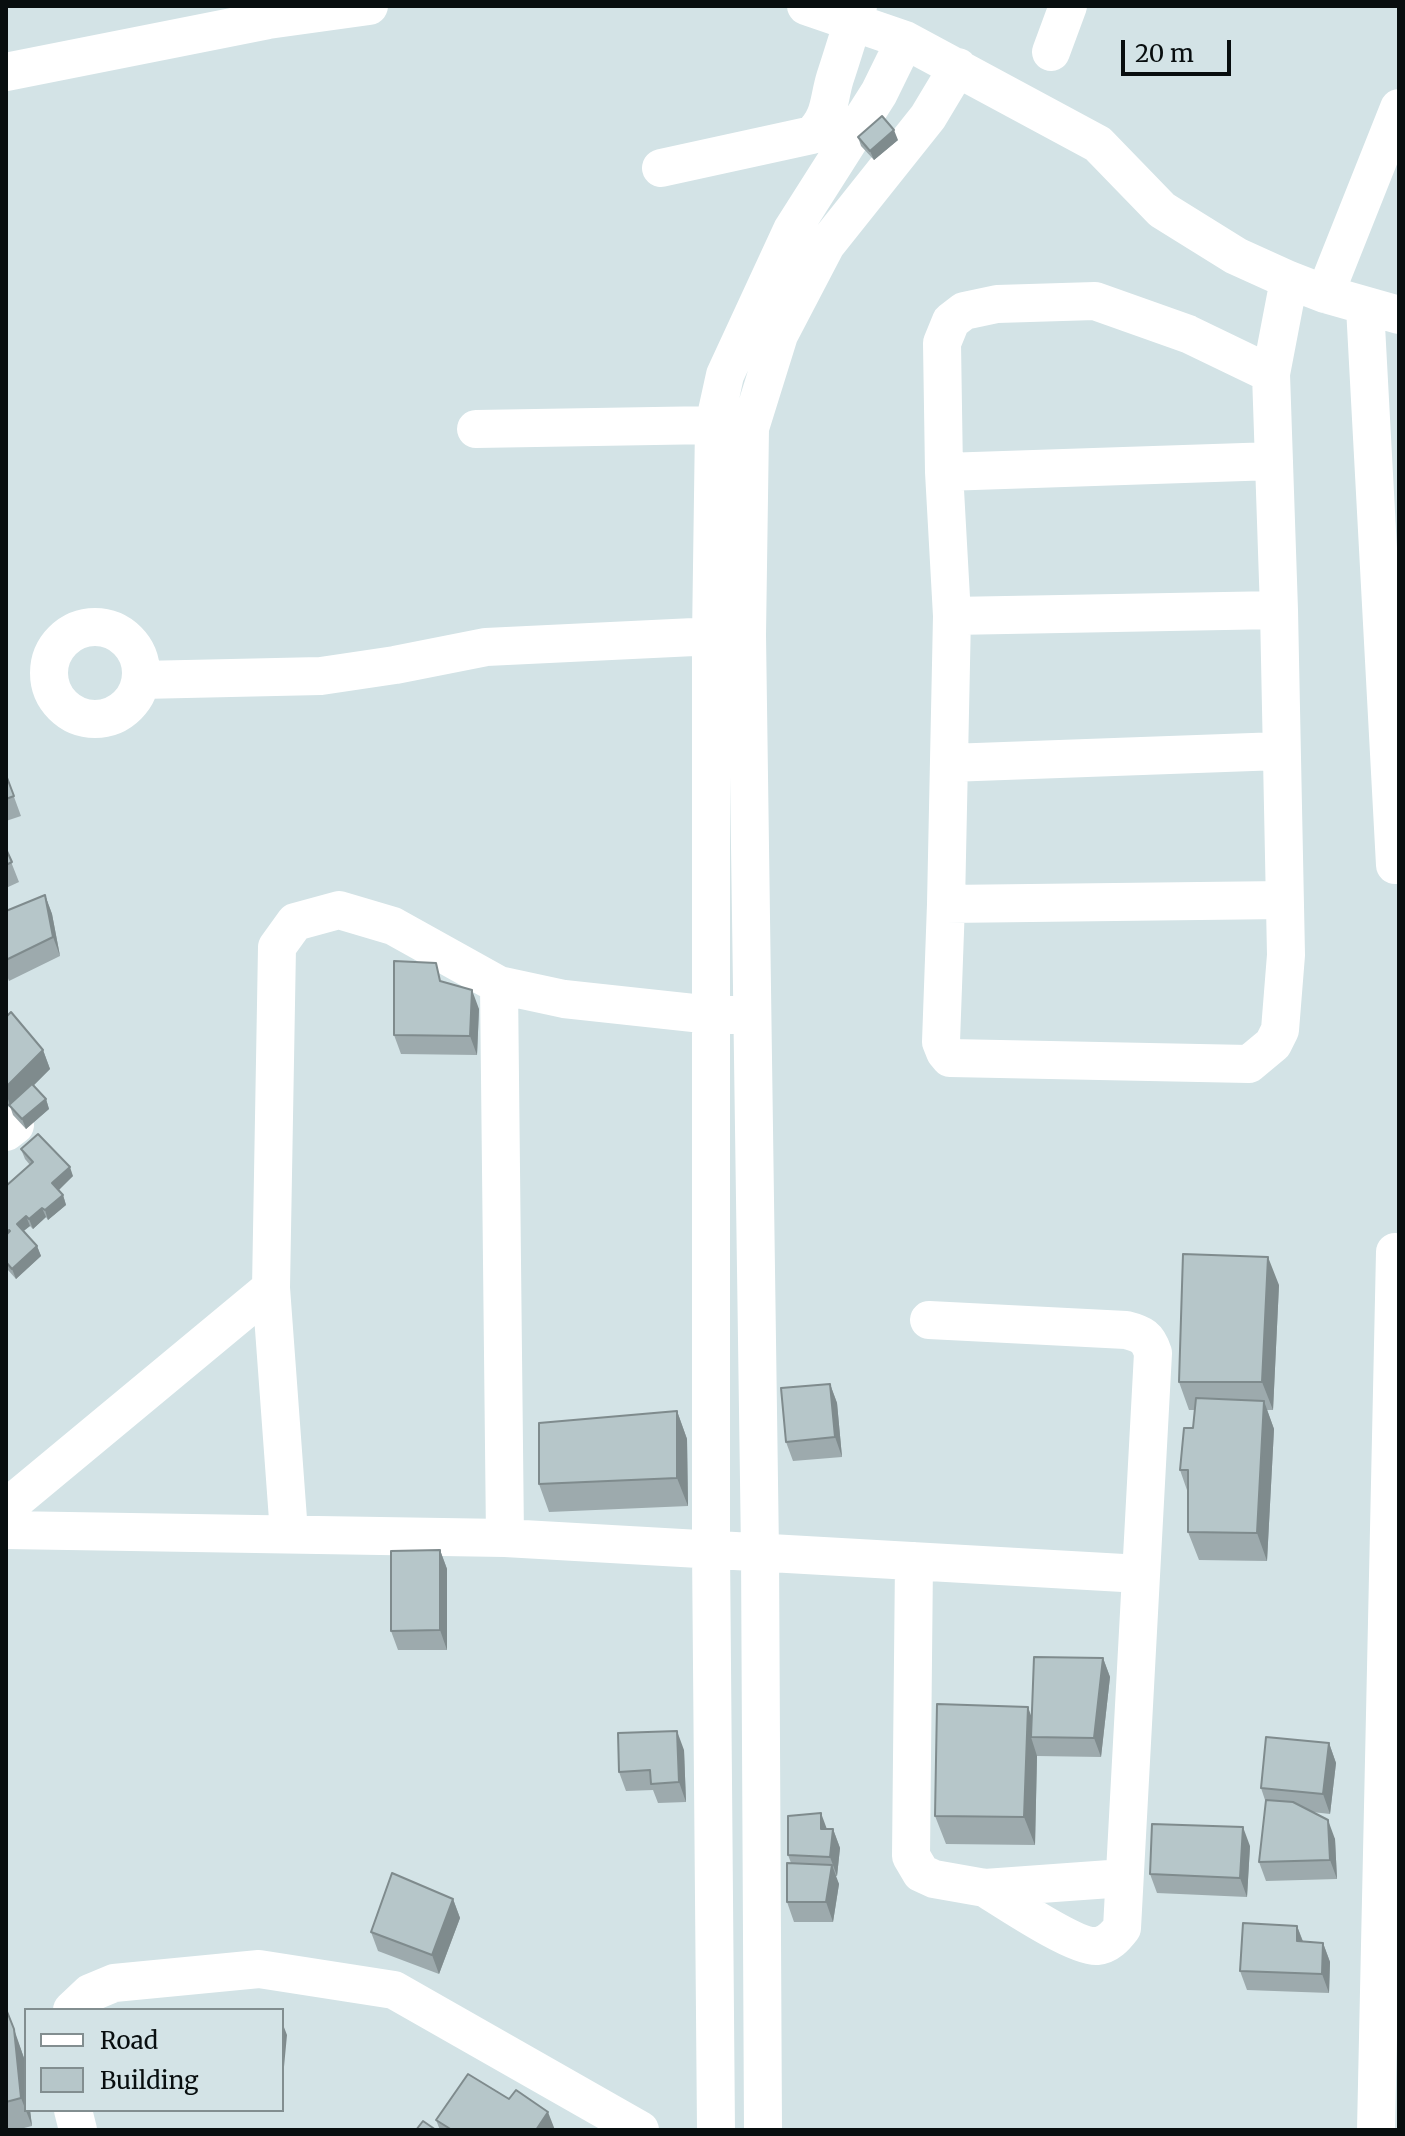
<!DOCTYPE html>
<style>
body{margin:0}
#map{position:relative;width:1405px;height:2136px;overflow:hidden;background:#d3e3e6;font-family:Merriweather,serif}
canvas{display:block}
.frame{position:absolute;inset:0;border:8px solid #080e0f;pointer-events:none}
.legend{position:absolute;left:24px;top:2008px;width:260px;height:104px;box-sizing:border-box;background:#d3e3e6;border:2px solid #828e90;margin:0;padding:10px 14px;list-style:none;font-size:24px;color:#080e0f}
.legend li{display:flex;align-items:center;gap:16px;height:40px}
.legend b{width:40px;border:2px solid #828e90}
.scale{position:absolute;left:1121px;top:40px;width:110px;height:36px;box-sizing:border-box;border:4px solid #080e0f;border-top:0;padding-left:10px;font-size:24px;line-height:28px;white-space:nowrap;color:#080e0f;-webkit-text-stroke:6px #d3e3e6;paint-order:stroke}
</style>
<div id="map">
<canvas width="1405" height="2136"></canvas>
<div class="frame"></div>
<ul class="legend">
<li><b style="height:10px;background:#fff"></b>Road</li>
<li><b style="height:22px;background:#b6c6c9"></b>Building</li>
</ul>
<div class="scale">20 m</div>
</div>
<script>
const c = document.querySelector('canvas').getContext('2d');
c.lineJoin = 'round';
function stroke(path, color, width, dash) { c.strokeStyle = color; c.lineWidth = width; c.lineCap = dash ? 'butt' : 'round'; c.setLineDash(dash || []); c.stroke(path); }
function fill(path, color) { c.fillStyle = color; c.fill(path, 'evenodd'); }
stroke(new Path2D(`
 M806,6L905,40L1098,144L1162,210L1236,256L1289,280L1325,294L1399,315
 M1051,52L1068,6
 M6,72L268,20L369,6
 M661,168L812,135C831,116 828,101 835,78C843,54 850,30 858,6
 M1325,294L1399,108
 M1365,307L1395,865
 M1271,374L1188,334L1095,301L997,304L964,311L951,321L942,343L944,472L952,616L946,904L941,1042L945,1052L950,1058L1249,1064L1273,1044L1280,1030L1286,955L1279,610L1271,374L1289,280
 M476,429L714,425L737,427
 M944,472L1274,461
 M952,616L1279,610
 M49 673a46 46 0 1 1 92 0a46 46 0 1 1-92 0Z
 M141,680L321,676L395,665L486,647L736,635
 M949,763L1280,751
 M946,904L1284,900
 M499,985L505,1538
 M6,1132L15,1125
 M929,1320L1126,1330C1142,1334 1148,1337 1153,1353L1122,1928C1115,1937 1108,1945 1097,1946C1076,1948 1006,1901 985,1888
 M6,1508L271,1288
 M6,1530L505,1538L1141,1574
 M289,1533L271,1288L277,947L295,922L339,910L393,926L499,985L564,999L712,1015H737
 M914,1561L911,1856L921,1873L934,1879L985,1888L1124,1878
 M72,2010L90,1993L114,1983L259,1969L394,1990L640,2130
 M73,2110L78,2130
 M716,2130L711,1549V637L714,425L725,375L792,230L879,93L905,40
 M763,2130L760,1551L747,635L750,428L779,335L826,245L928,117L958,67
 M1376,2130L1395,1252`), '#fff', 38);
fill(new Path2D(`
 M858,137L898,140L874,160L861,146Z
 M6,775L21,816L6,821Z
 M6,849L19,882L6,888Z
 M45,895L52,914L60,956L9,981L6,973V911Z
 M443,982L479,1009L477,1055L401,1054L394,1035Z
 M6,1017L43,1050L50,1069L34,1085L46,1099L49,1109L26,1129L13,1115L10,1106L6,1103Z
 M21,1149L73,1176L58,1190L63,1195L66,1205L48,1220L46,1217L33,1229L30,1226L23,1231L37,1246L41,1256L16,1279L8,1270L6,1271V1186L30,1165L25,1159Z
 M1279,1285L1273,1410H1267L1274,1429L1267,1561L1199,1560L1188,1532V1493L1180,1470L1193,1428L1195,1410H1189L1179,1382Z
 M830,1384L837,1403L842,1457L793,1461L786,1442Z
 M677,1411L687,1439L688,1506L549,1512L539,1484Z
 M440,1550L447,1569V1650H398L391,1631Z
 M1103,1658L1110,1677L1101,1757L1037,1756L1035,1845L946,1844L935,1816L1031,1716Z
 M1329,1743L1336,1763L1330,1814L1312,1812L1335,1839L1337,1879L1266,1881L1259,1862L1266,1803L1261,1788Z
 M684,1750L686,1802L658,1803L653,1790L626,1791L619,1772Z
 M826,1829H833L840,1848L837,1876H835L839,1884L833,1922H794L787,1902L791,1863L788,1855Z
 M1250,1846L1247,1897L1157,1893L1150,1874Z
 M453,1899L460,1918L439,1974L378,1951L371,1932Z
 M1297,1926L1303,1941L1323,1943L1330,1962L1329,1993L1247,1990L1240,1971Z
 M6,2009L24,2058L26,2110H30L32,2126L16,2130H6Z
 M436,2120L555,2130H440Z`), '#9daaad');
fill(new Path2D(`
 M894,130L898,140L874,160L870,151Z
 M45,895L52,914L60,956L53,937Z
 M472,990L479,1009L477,1055L470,1036Z
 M43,1050L50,1069L11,1108L6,1093V1087Z
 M46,1099L49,1109L26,1129L22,1119Z
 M70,1167L73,1176L56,1193L52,1183Z
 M63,1195L66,1205L48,1220L45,1210Z
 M42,1208L46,1217L33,1229L29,1219Z
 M26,1216L30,1226L20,1234L17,1224Z
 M37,1246L41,1256L16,1279L12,1269Z
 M1268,1257L1279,1285L1273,1410L1262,1382Z
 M830,1384L837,1403L842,1457L835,1437Z
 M1264,1401L1274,1429L1267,1561L1257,1533Z
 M677,1411L687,1439L688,1506L677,1478Z
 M440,1550L447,1569V1650L440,1630Z
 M1103,1658L1110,1677L1101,1757L1094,1738Z
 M1028,1707L1038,1735L1031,1737L1037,1756L1035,1845L1024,1817Z
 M677,1731L684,1750L686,1802L679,1782Z
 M1329,1743L1336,1763L1330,1814L1323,1794Z
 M821,1813L828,1832L821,1829Z
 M1328,1820L1335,1839L1337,1879L1330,1860Z
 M1243,1827L1250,1846L1247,1897L1240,1878Z
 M833,1829L840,1848L837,1876L830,1857Z
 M832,1865L839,1884L833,1922L826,1902Z
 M453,1899L460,1918L439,1974L432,1955Z
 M1297,1926L1304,1945L1297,1941Z
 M1323,1943L1330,1962L1329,1993L1322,1974Z
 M282,2022L287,2035L282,2088Z
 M14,2029L24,2058L26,2072V2110H30L32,2126L21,2098Z
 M548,2112L555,2130H536Z`), '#7f8b8d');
const building = new Path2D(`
 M882,116L894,130L870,151L858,137Z
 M6,775L14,796L6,799Z
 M6,849L12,862L6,865Z
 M45,895L53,937L6,960V911Z
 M394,961L436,963L440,981L472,990L470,1036L394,1035Z
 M11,1012L43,1050L6,1087V1017Z
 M32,1084L46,1099L22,1119L9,1105Z
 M38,1134L70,1167L52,1183L63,1195L45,1210L42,1208L29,1219L26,1216L17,1224L37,1246L12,1269L6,1262V1235L10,1231L9,1230L6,1232V1186L33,1162L21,1149Z
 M1183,1254L1268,1257L1262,1382H1179Z
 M830,1384L835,1437L786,1442L781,1388Z
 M1196,1398L1264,1401L1257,1533L1188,1532V1470H1180L1184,1428H1193Z
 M677,1411V1478L539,1484V1423Z
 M440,1550V1630L391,1631V1551Z
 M1034,1657L1103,1658L1094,1738L1031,1737Z
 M937,1704L1028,1707L1024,1817L935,1816Z
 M677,1731L679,1782L651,1784L650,1770L619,1772L618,1733Z
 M1266,1737L1329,1743L1323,1794L1261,1788Z
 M1266,1800L1293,1802L1328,1820L1330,1860L1259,1862Z
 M821,1813V1829H833L830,1857L788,1855V1816Z
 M1152,1824L1243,1827L1240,1878L1150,1874Z
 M787,1863L832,1865L826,1902H787Z
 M392,1873L453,1899L432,1955L371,1932Z
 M1243,1923L1297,1926V1941L1323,1943L1322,1974L1240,1971Z
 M6,2009L14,2029L21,2098L6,2102Z
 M468,2074L509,2099L516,2090L548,2112L536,2130H452L436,2120Z
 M423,2121L436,2130H416Z`);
fill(building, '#b6c6c9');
stroke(building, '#7f8b8d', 2);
</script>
